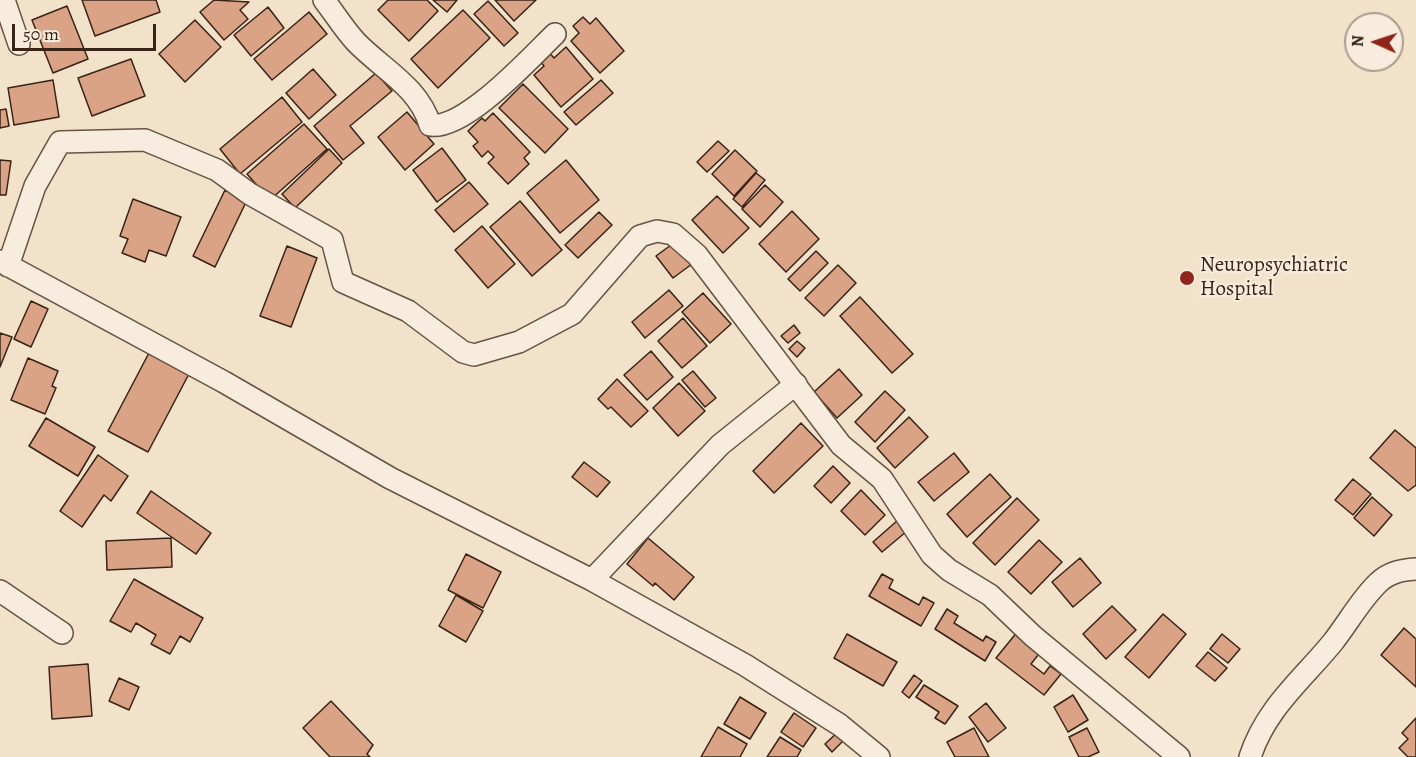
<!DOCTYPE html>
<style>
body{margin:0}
#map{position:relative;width:1416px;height:757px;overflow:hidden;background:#f2e2ca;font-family:Alegreya,serif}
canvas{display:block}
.north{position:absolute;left:1344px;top:12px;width:60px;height:60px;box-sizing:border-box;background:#f7ecdd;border:2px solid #ab9c8e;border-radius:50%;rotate:273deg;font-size:16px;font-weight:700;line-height:24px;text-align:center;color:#392317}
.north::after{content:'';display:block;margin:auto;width:21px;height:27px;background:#8f2418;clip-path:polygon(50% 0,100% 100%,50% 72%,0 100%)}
.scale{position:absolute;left:12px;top:24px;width:144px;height:27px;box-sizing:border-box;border:3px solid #392317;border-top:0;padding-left:8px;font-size:18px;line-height:21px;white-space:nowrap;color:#392317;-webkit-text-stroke:4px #f7ecdd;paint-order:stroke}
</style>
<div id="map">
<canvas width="1416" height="757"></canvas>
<div class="north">N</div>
<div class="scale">50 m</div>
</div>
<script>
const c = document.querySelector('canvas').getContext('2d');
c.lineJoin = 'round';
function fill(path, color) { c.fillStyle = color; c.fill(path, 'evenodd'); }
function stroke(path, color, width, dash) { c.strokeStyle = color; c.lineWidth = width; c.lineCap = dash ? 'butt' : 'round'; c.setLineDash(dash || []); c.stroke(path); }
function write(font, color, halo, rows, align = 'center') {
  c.font = font + ' Alegreya,serif'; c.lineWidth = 4.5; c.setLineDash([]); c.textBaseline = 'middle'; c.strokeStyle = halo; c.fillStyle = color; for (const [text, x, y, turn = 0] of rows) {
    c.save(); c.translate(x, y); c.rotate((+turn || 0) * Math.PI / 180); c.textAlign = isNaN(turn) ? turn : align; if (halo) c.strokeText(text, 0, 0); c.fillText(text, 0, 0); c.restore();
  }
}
const building = new Path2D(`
 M82,0H156L160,12L95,36Z
 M214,0L249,2L240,10L248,19L224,40L200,12Z
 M388,0H427L438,11L409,41L378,10Z
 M433,0H457L447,12Z
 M495,0H536L514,21Z
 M488,1L518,33L504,46L474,14Z
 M67,6L88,59L53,73L32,20Z
 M268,7L284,28L251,56L234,35Z
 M463,10L490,38L438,88L411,59Z
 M309,12L327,34L272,80L254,59Z
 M583,17L590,24L596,18L624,51L600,73L571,41L579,33L573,26Z
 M195,20L221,47L185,82L159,54Z
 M566,47L593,79L561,107L534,75L544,66L537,58L546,49L554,58Z
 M131,59L145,96L92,116L78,78Z
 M313,69L336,95L309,119L286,93Z
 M376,73L392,91L350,126L364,143L343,160L314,126Z
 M53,80L59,117L14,125L8,88Z
 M601,80L613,93L576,125L564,112Z
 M523,84L568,129L545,153L499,108Z
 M282,97L302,122L240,174L220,149Z
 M6,109L9,126L0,128V110Z
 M407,112L434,144L405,170L378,137Z
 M493,113L530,152L524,158L529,164L508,184L488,163L494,157L488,151L482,157L473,146L478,142L468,131L482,118L485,121Z
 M304,124L327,149L270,200L247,174Z
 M718,141L729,151L707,172L697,162Z
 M442,148L466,180L437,202L413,170Z
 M329,149L342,163L295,208L282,194Z
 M735,150L757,171L734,196L712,174Z
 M0,160L11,161L6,195H0Z
 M566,160L599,200L560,233L527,193Z
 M756,173L765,180L742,207L733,199Z
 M469,182L488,204L454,232L435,210Z
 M765,185L783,202L760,227L742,209Z
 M225,190L247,200L215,267L193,256Z
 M717,196L749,228L723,253L692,220Z
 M133,199L181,217L166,256L149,250L145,262L122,253L128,239L120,236Z
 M520,201L562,250L532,276L490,227Z
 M792,211L819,239L786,272L759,244Z
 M599,212L612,225L578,258L565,245Z
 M482,226L515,264L488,288L455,250Z
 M675,242L692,264L673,278L656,256Z
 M287,246L317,258L291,327L260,316Z
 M816,251L828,263L800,291L788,279Z
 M838,265L856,283L824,316L805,298Z
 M669,290L683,306L645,338L632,322Z
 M703,293L731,324L710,343L682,312Z
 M860,297L913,354L892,373L840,316Z
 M31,301L48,309L31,347L14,339Z
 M683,318L707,346L682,368L658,341Z
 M794,325L800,333L788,343L781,336Z
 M0,333L12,337L0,367Z
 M797,341L805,348L797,357L789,349Z
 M151,349L191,370L148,452L108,431Z
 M651,351L673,377L647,400L624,375Z
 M28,358L58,371L52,386L56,388L45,414L11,400Z
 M839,369L862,395L837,418L814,392Z
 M693,371L716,398L705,407L682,380Z
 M617,379L648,411L631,427L611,407L608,409L598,399Z
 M679,383L705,411L678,436L653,408Z
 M885,391L905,410L875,442L855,422Z
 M909,417L928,437L895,468L877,448Z
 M46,418L95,447L78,476L29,446Z
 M801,423L823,446L774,493L753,471Z
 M1395,430L1416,448V485L1408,491L1370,458Z
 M954,453L969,472L934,501L918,482Z
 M98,455L128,476L111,501L104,495L82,527L60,511Z
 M584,462L610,482L597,497L572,477Z
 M833,466L850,483L831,503L814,486Z
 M990,474L1011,497L967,537L947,514Z
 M1353,479L1371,494L1353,515L1335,500Z
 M861,490L885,515L865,535L841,511Z
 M151,491L211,533L196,554L137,513Z
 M1372,497L1392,515L1374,536L1354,518Z
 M1017,498L1039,520L995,565L973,543Z
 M898,520L907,531L882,552L873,542Z
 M171,538L172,567L107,570L106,541Z
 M648,538L694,577L674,600L655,583L653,586L627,564Z
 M1039,540L1062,562L1031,594L1008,572Z
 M466,554L501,572L483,608L448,590Z
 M1080,558L1101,583L1073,607L1052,582Z
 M882,574L893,580L889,588L919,605L923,597L934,603L921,626L869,596Z
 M134,579L203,618L190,642L180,636L170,654L151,644L156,635L136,623L131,632L110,621Z
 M456,595L483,611L466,642L439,626Z
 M1112,606L1136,630L1106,659L1083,634Z
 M947,609L958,616L954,623L983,641L986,636L996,642L985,661L935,629Z
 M1163,614L1186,634L1149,678L1125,657Z
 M1404,628L1416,639V687L1381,655Z
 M1018,631L1042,650L1031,664L1044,674L1050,666L1061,674L1044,695L996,658Z
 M847,634L897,662L883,686L834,658Z
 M1222,634L1240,649L1228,663L1210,649Z
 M1208,652L1227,668L1215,681L1196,666Z
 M88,664L92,716L52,719L49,667Z
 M914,675L922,681L909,698L902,692Z
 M119,678L139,687L129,710L109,701Z
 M924,685L958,706L945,724L935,718L939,712L916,697Z
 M1073,695L1088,720L1068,732L1054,707Z
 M740,697L766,713L750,739L724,724Z
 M331,701L373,745L367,754L370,757H330L303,728Z
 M986,703L1006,728L988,742L969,717Z
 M794,713L816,728L803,747L781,732Z
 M1416,718V757H1408L1399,748L1408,739L1402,733Z
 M718,727L747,744L740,757H701Z
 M974,728L989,757H955L947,742Z
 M1087,728L1099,752L1088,757H1079L1069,737Z
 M840,730L847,737L832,752L825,744Z
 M780,737L801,750L797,757H767Z`);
fill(building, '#daa385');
stroke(building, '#392317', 1.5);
const minor = new Path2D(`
 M4,0L19,44
 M324,0C335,14 344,29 356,42C382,69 419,87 430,125C464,131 530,58 555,34
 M0,261L224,382L390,478L592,580L745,665L840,725L879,757
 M8,266L35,186L60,142L145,140L217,170L250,194L332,240L343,282L408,311L463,352L474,355L519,342L572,314L640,236L657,231L673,234L697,255L841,445L882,479L932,555L949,570L990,595L1033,636L1179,757
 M592,580L720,445L796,384
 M0,591L62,633
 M1250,757C1266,708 1302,680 1333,642C1348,623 1361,599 1378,583C1389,572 1402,570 1416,569`);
stroke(minor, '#675344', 24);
stroke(minor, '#f7ecdd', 21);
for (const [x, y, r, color] of [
 [1187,278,8,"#8f2418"]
]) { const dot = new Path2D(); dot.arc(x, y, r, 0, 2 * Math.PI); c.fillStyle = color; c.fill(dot); stroke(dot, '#f7ecdd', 2); }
write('21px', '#392317', '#f7ecdd', [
 ["Neuropsychiatric",1200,266],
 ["Hospital",1200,290]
], 'left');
</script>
